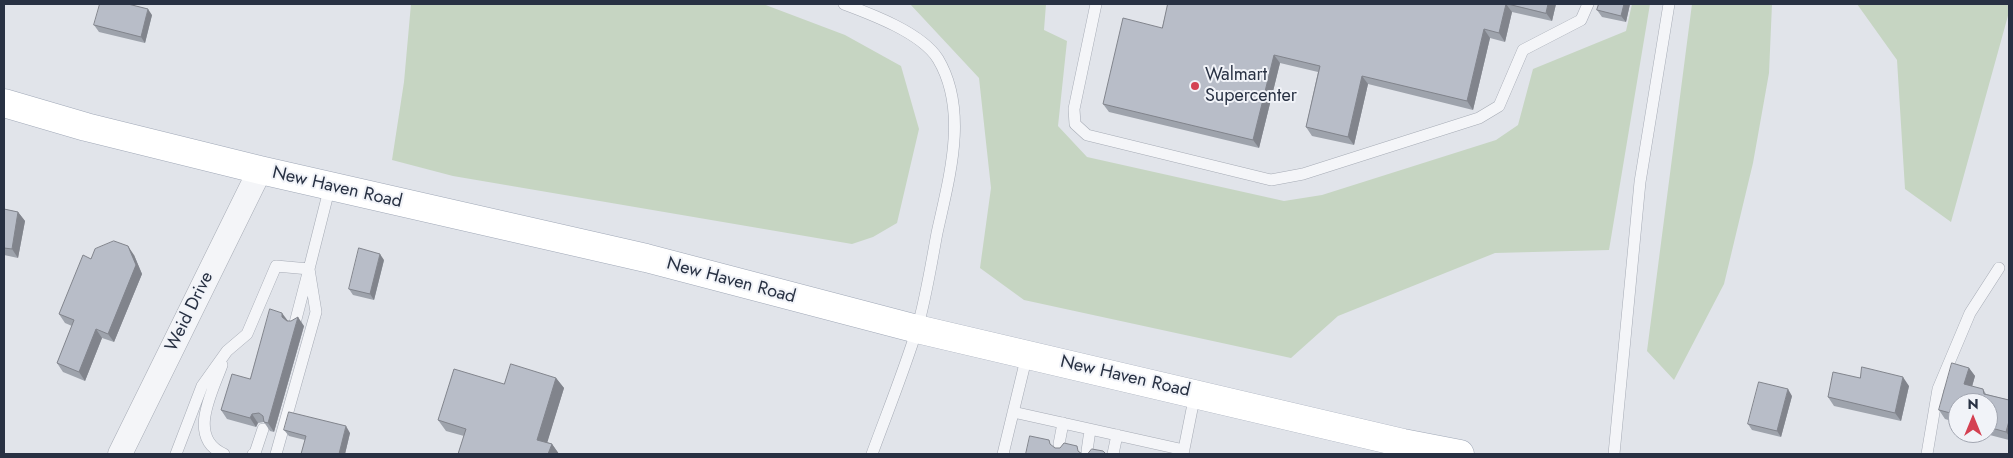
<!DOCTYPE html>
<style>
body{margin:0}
#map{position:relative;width:2013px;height:458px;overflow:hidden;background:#e1e4ea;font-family:Jost,sans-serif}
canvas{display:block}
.frame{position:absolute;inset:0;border:5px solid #283143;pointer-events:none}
.north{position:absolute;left:1948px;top:393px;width:50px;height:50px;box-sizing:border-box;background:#f1f3f8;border:1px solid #a1a5b0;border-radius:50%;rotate:0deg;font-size:14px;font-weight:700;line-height:20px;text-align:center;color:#283143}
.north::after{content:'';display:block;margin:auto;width:18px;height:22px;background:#d44152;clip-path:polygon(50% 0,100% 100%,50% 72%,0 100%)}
</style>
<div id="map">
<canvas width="2013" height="458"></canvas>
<div class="frame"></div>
<div class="north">N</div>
</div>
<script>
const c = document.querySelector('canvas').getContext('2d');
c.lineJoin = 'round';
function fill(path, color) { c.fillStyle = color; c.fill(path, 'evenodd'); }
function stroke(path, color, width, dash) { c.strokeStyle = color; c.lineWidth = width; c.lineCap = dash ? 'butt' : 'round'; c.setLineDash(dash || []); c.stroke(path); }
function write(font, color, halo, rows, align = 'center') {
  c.font = font + ' Jost,sans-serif'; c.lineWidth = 4; c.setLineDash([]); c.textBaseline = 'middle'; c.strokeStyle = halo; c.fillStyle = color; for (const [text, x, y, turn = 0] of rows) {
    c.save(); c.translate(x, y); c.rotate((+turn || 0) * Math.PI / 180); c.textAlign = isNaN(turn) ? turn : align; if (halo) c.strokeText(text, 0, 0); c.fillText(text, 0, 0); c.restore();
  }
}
fill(new Path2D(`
 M411,4H763L845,35L901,66L919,129L897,223L873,237L852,244L453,176L392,160L404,82Z
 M910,4H1046L1044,30L1067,41L1058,126L1087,157L1284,201L1322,195L1496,140L1518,125L1533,69L1626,31L1632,4H1650L1609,250L1495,253L1338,316L1291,358L1024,300L980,268L991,188L979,78Z
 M1692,4H1772L1769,73L1753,163L1724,284L1674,380L1647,351Z
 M1857,4H2009V12L1951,222L1905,189L1897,60Z`), '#c6d5c2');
const lane = new Path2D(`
 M844,4C871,14 922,33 938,59C969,111 949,178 937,233C931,265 926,298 917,329C904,371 887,413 872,454
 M1096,4L1074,109L1075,124L1087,135L1271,180L1303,174L1479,118L1499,106L1523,50L1581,20L1588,4
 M295,323L308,273
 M222,365C213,391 186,438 224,454
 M1013,412L1184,450
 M1059,444L1063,423
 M1087,451L1090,430
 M176,454L202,386L227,351L247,334L276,266L309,269L330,186
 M253,454L255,453L263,429
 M276,454L316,312L309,269
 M1003,454L1027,355
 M1113,454L1117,435
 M1183,454L1195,394
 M1614,454L1640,182L1669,4
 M1927,454L1938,389L1970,313L1999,268`);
const street = new Path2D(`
 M120,454L260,170`);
const primary = new Path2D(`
 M4,103L86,127L260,170L646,258L917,329L1403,443L1460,454`);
stroke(lane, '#a6abb5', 12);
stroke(street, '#a6abb5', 25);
stroke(primary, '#a0a8b7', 29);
stroke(lane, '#f4f5f8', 11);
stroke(street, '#f4f5f8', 24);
stroke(primary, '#fff', 28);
fill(new Path2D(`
 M1168,4H1556L1552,21L1512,12L1505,42L1490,38L1473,110L1368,84L1354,145L1312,136L1306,127L1318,72L1280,63L1259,148L1109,112L1103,104L1162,28Z
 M1599,4H1630L1626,22L1602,17L1597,10Z
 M152,15L145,43L99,32L94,25Z
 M4,209L18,212L25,221L18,258L4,255Z
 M134,255L142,274L114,342L102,338L85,381L63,372L57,363L72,326L65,323L59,314L91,259Z
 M384,260L374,300L353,295L349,289Z
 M288,321L304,326L274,432L270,431L264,422L258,423L256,427L227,419L221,410L250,379Z
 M1969,368L1975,376L1972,387L1983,389L1986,394L2009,400V440L1982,433H1988V403H1958V423L1945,419L1939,410Z
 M556,378L564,388L547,442L552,444L559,454H458L464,436L446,431L438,420L504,384Z
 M1860,378L1909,386L1901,421L1834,406L1828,397Z
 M1792,396L1781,437L1752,430L1748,424Z
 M284,430L350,433L345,454H301L305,440L289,436Z`), '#9ea3ac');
fill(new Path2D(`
 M1506,4L1512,12L1505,42L1499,33Z
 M1548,4H1556L1552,21L1546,13Z
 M1624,4H1630L1626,22L1621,16Z
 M148,9L152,15L145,43L141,37Z
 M1484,29L1490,38L1473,110L1467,101Z
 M1274,55L1280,63L1259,148L1253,140Z
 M1362,76L1368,84L1354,145L1348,137Z
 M18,212L25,221L18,258L12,249Z
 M128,246L134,255L142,274L114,342L108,334Z
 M380,254L384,260L374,300L370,294Z
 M282,313L288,321V325L282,317Z
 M298,317L304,326L274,432L268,423Z
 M96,329L102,338L85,381L79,372Z
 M1969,368L1975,376L1970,393L1964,384Z
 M1903,377L1909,386L1901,421L1895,413Z
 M556,378L564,388L545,450L537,440Z
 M1788,389L1792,396L1781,437L1777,431Z
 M252,414L258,423L256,427L250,418Z
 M2009,421V436L2006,432Z
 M346,426L350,433L345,454H339Z
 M552,444L559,454H548Z`), '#81848c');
const building = new Path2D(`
 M100,4H128L148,9L141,37L94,25Z
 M1168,4H1506L1499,33L1484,29L1467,101L1362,76L1348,137L1306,127L1320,66L1274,55L1253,140L1103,104L1123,18L1162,28Z
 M1508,4H1548L1546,13Z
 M1599,4H1624L1621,16L1597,10Z
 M4,209L18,212L12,249L4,248Z
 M114,241L128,246L136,265L108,334L96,329L79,372L57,363L74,320L59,314L83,255L91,259L95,249Z
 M359,248L380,254L370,294L349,289Z
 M270,309L282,313V317L287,321H291L298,317L268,423L264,422L263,416L259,413L252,414L250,418L221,410L232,374L250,379Z
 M1952,363L1969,368L1964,384L1983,389L1984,394L2009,400V421L2006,432L1988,427V403H1958V415L1939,410Z
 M511,364L556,378L537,440L552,444L548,454H458L466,429L438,420L454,369L504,384Z
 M1862,367L1903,377L1895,413L1828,397L1833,372L1860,378Z
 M1759,382L1788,389L1777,431L1748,424Z
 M289,412L346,426L339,454H301L306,436L284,430Z
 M1030,436L1049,440L1050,444L1055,448H1060L1064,443L1077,446L1078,451L1082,454H1026Z
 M1092,449L1103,451L1106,454H1088Z`);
fill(building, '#b8bdc8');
stroke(building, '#81848c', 1);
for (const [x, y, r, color] of [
 [1195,86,5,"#d44152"]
]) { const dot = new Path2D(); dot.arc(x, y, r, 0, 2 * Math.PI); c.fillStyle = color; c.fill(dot); stroke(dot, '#f1f3f8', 2); }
write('18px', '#283143', '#f1f3f8', [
 ["Walmart",1205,76],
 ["Supercenter",1205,97]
], 'left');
write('18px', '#283143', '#f1f3f8', [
 ["New Haven Road",337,188,13],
 ["New Haven Road",731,281,15],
 ["Weid Drive",190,312,-64],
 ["New Haven Road",1125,377,13]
]);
</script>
